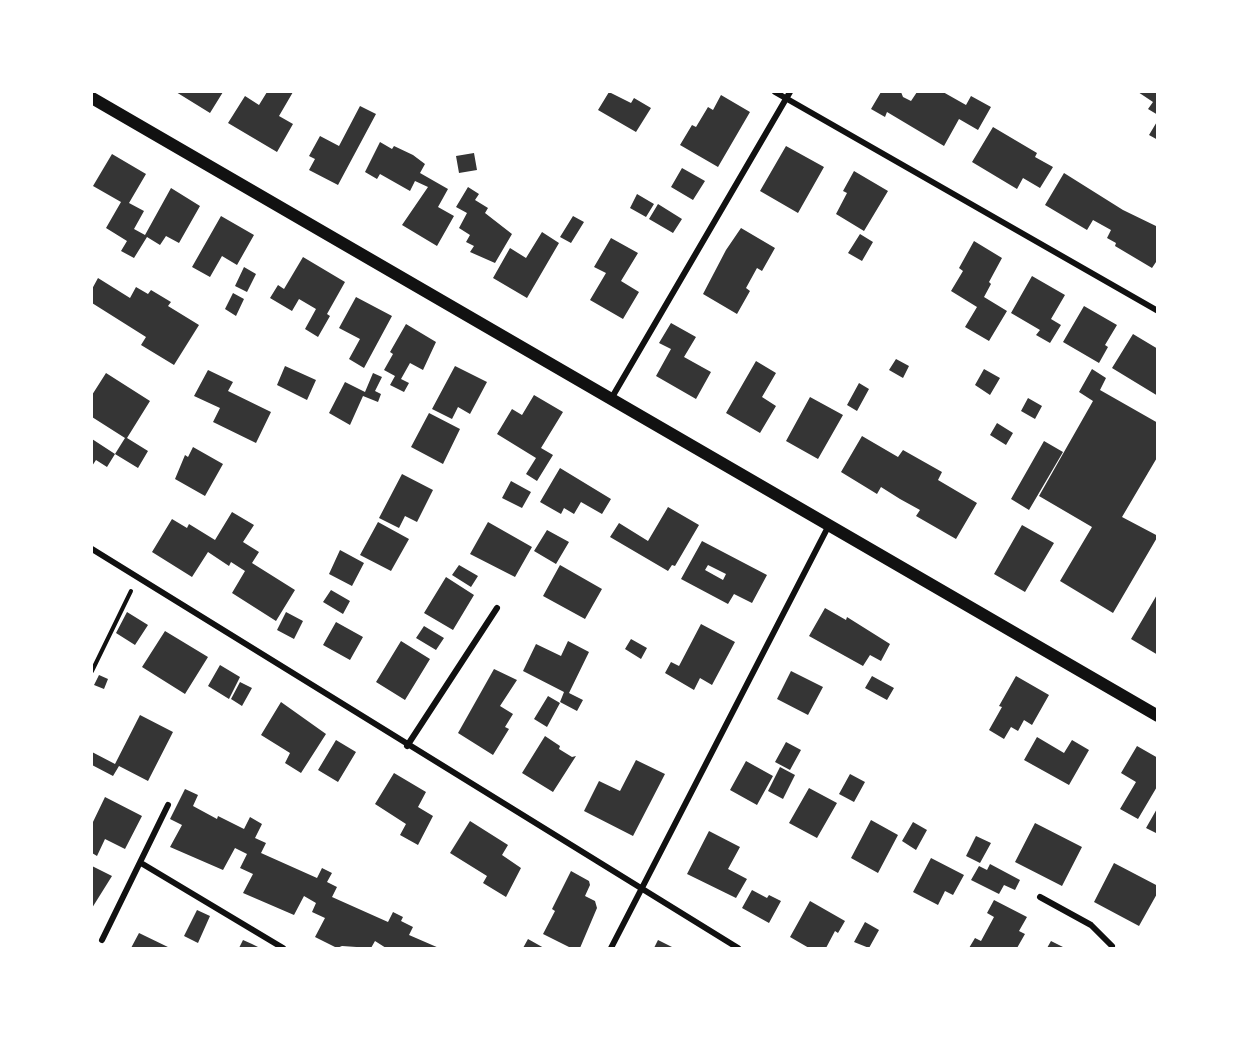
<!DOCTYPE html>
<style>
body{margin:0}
#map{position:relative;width:1249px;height:1040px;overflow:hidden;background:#fff;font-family:"Archivo Narrow",sans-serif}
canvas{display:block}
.frame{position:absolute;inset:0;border:93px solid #fff;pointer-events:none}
</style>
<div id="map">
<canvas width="1249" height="1040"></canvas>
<div class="frame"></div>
</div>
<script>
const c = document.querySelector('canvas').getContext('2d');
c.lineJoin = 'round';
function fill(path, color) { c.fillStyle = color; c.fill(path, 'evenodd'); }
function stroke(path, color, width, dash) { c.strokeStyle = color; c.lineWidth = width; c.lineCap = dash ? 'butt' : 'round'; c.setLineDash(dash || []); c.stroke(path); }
fill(new Path2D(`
 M176,92H223L210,113Z
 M267,92H293L279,116L293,124L277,152L228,123L245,96L259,105Z
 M609,92L631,103L634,98L651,108L636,132L598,110Z
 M881,92H901L903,97L911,101L917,92H943L966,105L971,96L991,107L978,130L959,119L944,146L887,112L885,117L871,109Z
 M1138,92H1158V115L1148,109L1153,102Z
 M721,95L750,112L718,167L680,145L692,125L696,127L708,107L713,110Z
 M360,106L376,114L338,185L309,170L315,159L309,156L320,136L339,146Z
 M1158,120V140L1149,135Z
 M993,127L1037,153L1035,157L1053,167L1040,188L1023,178L1017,189L972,162Z
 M380,142L392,149L394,146L413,155L425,164L420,173L448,189L438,207L454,216L437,246L402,225L428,187L415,181L410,191L380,174L377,179L365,172Z
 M786,146L824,167L798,213L760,191Z
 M474,153L477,170L459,173L456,156Z
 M112,154L146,174L129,203L144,211L134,229L145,235L171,188L200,206L179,243L166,236L160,245L147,237L134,258L121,251L127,241L106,228L121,202L93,186Z
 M682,168L705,181L693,200L671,187Z
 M854,171L888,191L864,231L836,214L847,193L843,191Z
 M1064,173L1123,210L1158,227V259L1152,268L1115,246L1116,243L1107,238L1111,230L1093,220L1087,230L1045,205Z
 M468,187L479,194L475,200L488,208L485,213L512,234L495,263L470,252L474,246L466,242L470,235L459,228L467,213L456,207Z
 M637,194L654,204L646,217L630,208Z
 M658,204L682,219L673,233L649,219Z
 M221,216L254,235L237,265L222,256L210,277L192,267Z
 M573,216L584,222L571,243L560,237Z
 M741,228L775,248L762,271L757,268L746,288L750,291L737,314L703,294L726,250Z
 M542,232L559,243L527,298L493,278L510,248L526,258Z
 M860,234L873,242L862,261L848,253Z
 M611,238L638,253L621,281L639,292L623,319L590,300L606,273L594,267Z
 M974,241L1002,258L989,282L991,284L984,297L1007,311L989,341L965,327L977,307L951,291L963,271L959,268Z
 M303,257L345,282L327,314L330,316L318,337L305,329L316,309L299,299L292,311L270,298L278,285L284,289Z
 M244,267L256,274L247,292L235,286Z
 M1032,276L1065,295L1051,319L1061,325L1050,343L1036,335L1040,330L1011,313Z
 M98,278L130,298L136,287L148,294L151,290L171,302L168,306L199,325L174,365L141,345L146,337L92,303V289Z
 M233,293L244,299L236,316L225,309Z
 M356,297L392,316L364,368L349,359L360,339L339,328Z
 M1084,306L1117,325L1105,345L1108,347L1099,363L1063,342Z
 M671,323L696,337L684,357L711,372L696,399L656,376L671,349L659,343Z
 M406,324L436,342L423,370L410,363L401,379L409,383L404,392L390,385L395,376L384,370L393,354L390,352Z
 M1133,334L1158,349V396L1112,368Z
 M896,359L909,366L903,378L889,370Z
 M756,361L776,373L762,397L776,406L760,433L726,413Z
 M285,366L316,380L307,400L277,385Z
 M455,366L487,382L470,414L458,407L452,419L432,409Z
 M984,369L1000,378L990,395L975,385Z
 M1092,369L1106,378L1100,390L1158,423V456L1122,517L1158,536L1113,613L1060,581L1092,527L1039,496L1093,401L1079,392Z
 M208,370L233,382L228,391L271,412L256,443L213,422L220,408L194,396Z
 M106,373L150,401L127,438L148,451L138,468L115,454L125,438L92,417V395Z
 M373,373L382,377L375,391L381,394L378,402L363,396L350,425L329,413L345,382L365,392Z
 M859,383L869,389L857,411L847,405Z
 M534,395L563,412L541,448L553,455L537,481L526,474L536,458L497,434L512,409L522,415Z
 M810,397L843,415L818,459L786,441Z
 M1028,398L1042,406L1035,419L1021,411Z
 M429,413L460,429L443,464L411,447Z
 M997,423L1013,433L1006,445L990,435Z
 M862,436L898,457L903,450L942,472L938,480L977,503L956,539L916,516L920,510L900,499L881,487L877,494L841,472Z
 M92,439L115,454L107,467L96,460L92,466Z
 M1044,441L1063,452L1029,510L1011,499Z
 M193,447L223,464L205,496L175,479L185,455L188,457Z
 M560,468L611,499L602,514L581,502L574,514L564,508L561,514L540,502Z
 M402,474L433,490L417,522L405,516L399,528L379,518Z
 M511,481L531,492L522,508L502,498Z
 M668,507L699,525L675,566L672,565L668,571L610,537L619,523L648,541Z
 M232,512L254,525L243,542L259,552L252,563L295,590L276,621L232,593L245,571L231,562L229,566L208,552L192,577L152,552L172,519L187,528L189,524L215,540Z
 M378,522L409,539L391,571L360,555Z
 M488,522L532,547L515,577L470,554Z
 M1022,525L1054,543L1025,592L994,574Z
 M547,530L569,542L556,564L534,551Z
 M702,541L767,575L752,603L734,594L728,604L681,579ZM708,565L726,574L723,580L705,570Z
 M340,550L364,563L352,586L329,574Z
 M459,565L478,576L471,587L452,575Z
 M560,565L602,589L585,619L543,596Z
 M446,577L474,595L453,630L424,613Z
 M331,590L350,601L343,614L323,602Z
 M1158,593V655L1131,639Z
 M825,608L846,620L847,617L890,644L881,661L870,655L863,666L809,636Z
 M127,612L148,625L135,645L116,633Z
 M286,612L303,621L294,639L277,630Z
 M336,622L363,637L350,660L323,645Z
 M701,624L735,642L712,685L700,678L694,690L665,673L671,662L679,666Z
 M424,626L444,638L436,650L416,638Z
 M165,631L208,657L185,694L142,667Z
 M631,639L647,648L641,659L625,649Z
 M401,641L430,659L405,700L376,682Z
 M568,641L589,652L569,693L583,700L577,711L560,702L564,692L523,671L536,644L561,656Z
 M220,665L240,677L229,699L208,686Z
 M494,669L517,680L500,706L513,714L505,727L509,729L493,755L458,733Z
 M791,671L823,687L808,715L777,699Z
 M99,675L108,679L104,689L94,685Z
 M872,676L894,688L887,700L865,688Z
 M1016,676L1049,695L1032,725L1024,720L1018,731L1011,727L1004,739L989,730L1002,707L999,706Z
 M240,682L252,688L242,706L231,699Z
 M548,696L560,703L547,727L534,719Z
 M281,702L326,734L301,773L285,763L290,753L261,735Z
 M140,715L173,732L148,781L119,766L113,776L92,765V752L115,764Z
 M545,736L560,746L559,749L572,757L576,756L553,792L522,773Z
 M1037,737L1064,753L1072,740L1089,750L1069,785L1024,760Z
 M336,740L356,752L338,782L318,770Z
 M786,742L801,750L790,770L775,762Z
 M1137,746L1158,758V785L1138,819L1120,809L1136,782L1121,773Z
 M636,760L665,774L633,836L584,811L599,781L620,791Z
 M746,761L773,776L757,805L730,790Z
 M780,767L795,775L783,799L768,791Z
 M394,773L426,792L418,807L433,816L418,845L400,835L406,824L375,804Z
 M850,774L865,782L854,802L839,794Z
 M809,788L837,803L817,838L789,823Z
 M185,789L198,795L193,806L217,819L218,816L244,829L250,817L262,824L255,838L266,843L261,853L317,878L322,868L332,873L327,882L337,887L332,897L388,922L393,912L403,917L401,921L413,927L409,935L439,948H386L375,941L371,948L342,946L337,948L315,937L325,918L312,912L316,903L304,896L294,915L243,893L253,874L240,868L247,854L235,848L223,870L170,847L182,825L170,819Z
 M105,797L142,816L125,849L105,839L97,856L92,853V824Z
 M1158,807V834L1146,828Z
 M871,820L898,835L878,873L851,858Z
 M470,821L508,845L502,855L521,868L506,897L483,883L487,876L450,853Z
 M913,822L927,830L916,850L902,841Z
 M1035,823L1082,847L1062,886L1015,862Z
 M709,831L740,847L728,869L747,879L736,898L687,874Z
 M976,836L991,843L980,863L966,856Z
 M931,858L964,875L953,895L945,891L938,905L913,892Z
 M1114,863L1158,886V892L1139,926L1094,902Z
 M990,864L1020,880L1015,890L1004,885L999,894L971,880L979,866L987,870Z
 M92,866L112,876L92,908Z
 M571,871L589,881L590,885L585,896L595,901L597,908L580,948H571L543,934L555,911L552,909Z
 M752,890L767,898L769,895L781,901L769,923L742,908Z
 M994,900L1027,917L1019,931L1025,934L1017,948H969L975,938L981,941L994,917L987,913Z
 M810,901L845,921L838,933L835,931L826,948H809L790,937Z
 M197,910L210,916L198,943L184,936Z
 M865,922L879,930L869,948L854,942Z
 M139,933L170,948H131Z
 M528,939L544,948H523Z
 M243,940L252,944L260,948H239Z
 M658,940L674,948H654Z
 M1051,941L1065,948H1047Z`), '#353535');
stroke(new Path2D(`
 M92,671L131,591`), '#111', 4);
stroke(new Path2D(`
 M775,92L1158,311
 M611,399L790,92
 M92,549L738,948
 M407,746L497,608
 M141,863L283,948
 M1040,897L1091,925L1112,946
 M102,940L168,805
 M611,948L828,527`), '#111', 6);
stroke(new Path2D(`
 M92,98L1158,716`), '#111', 12);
</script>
